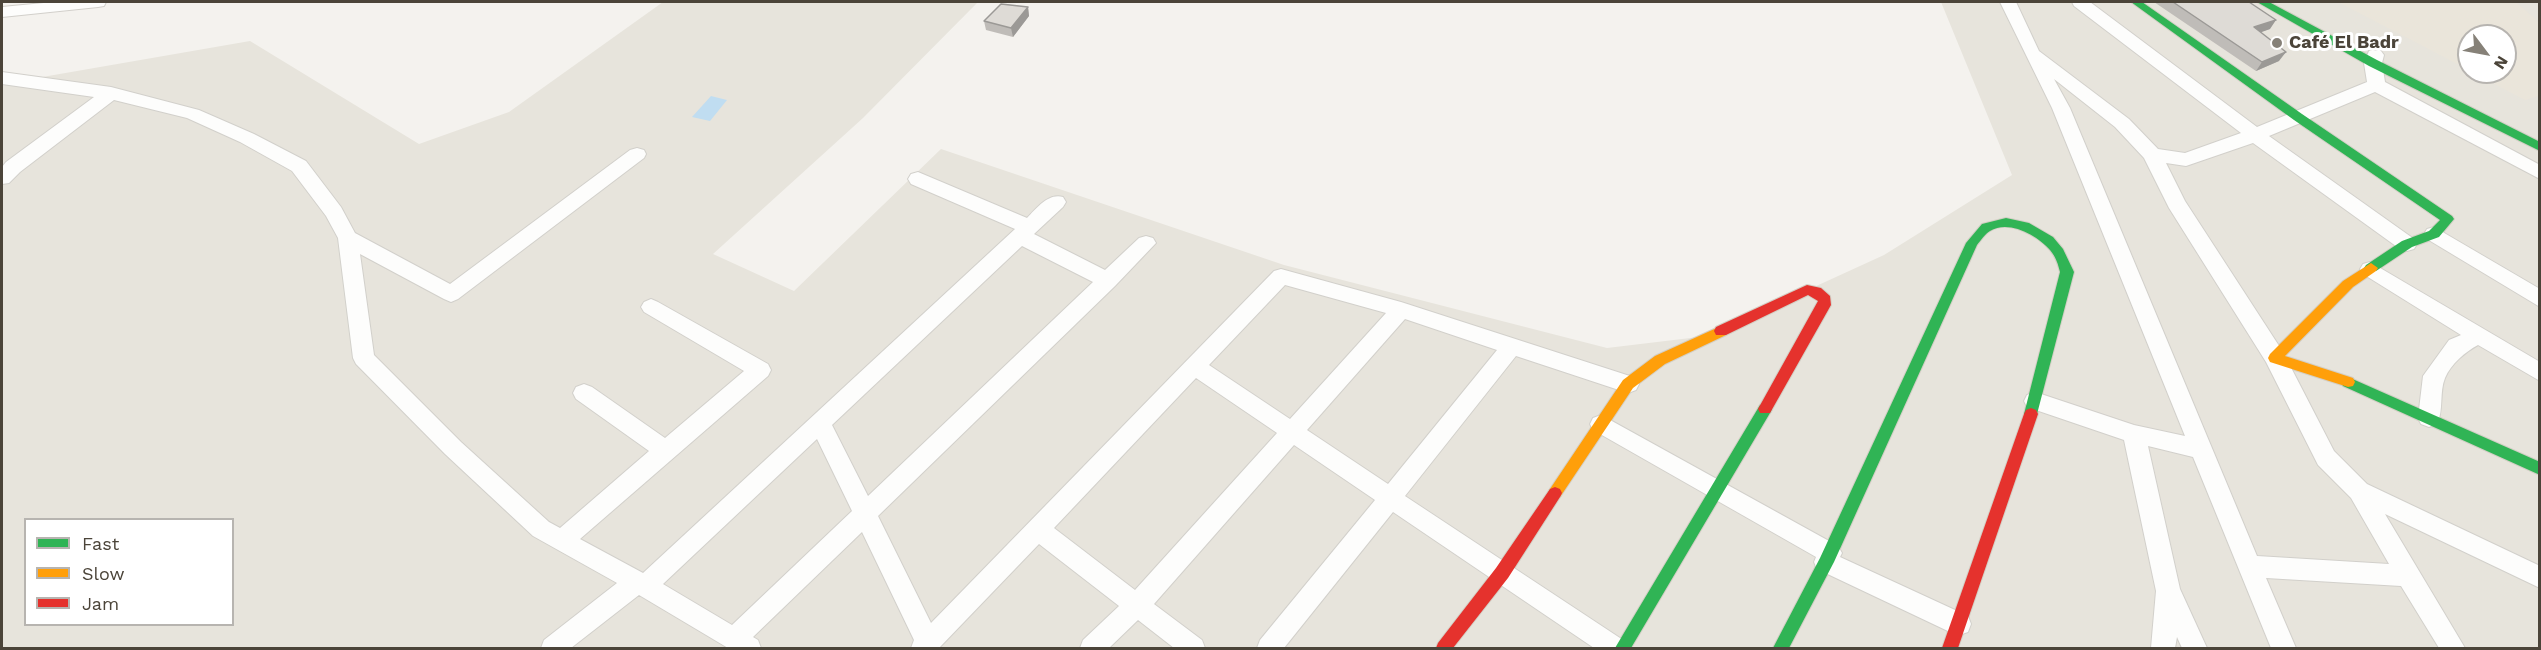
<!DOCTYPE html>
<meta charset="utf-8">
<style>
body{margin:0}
#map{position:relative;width:2541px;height:650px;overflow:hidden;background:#f4f2ee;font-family:"Work Sans",sans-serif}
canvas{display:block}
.frame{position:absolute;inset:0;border:3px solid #4b4439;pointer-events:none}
.legend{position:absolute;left:24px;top:518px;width:210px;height:108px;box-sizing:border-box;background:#fff;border:2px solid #b7b4b0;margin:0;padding:8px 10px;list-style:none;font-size:18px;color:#4b4439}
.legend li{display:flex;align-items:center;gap:12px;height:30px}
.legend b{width:30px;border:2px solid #b7b4b0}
.north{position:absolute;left:2457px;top:24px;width:60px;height:60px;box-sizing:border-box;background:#fff;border:2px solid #b7b4b0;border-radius:50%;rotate:122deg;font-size:16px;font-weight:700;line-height:24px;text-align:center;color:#4b4439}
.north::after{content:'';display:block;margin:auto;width:21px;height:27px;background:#868178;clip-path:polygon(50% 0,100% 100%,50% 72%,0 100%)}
</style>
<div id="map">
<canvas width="2541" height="650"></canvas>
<div class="frame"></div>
<ul class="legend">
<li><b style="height:8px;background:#30b455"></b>Fast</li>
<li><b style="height:8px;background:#ff9f0a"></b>Slow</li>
<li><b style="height:8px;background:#e5322d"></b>Jam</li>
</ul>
<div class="north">N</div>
</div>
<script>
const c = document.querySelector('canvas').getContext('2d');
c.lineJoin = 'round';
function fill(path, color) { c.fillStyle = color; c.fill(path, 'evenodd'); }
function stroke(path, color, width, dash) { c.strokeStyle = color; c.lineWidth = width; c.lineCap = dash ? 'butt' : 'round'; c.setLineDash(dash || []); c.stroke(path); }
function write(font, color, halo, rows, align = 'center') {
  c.font = font + ' "Work Sans",sans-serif'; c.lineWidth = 6; c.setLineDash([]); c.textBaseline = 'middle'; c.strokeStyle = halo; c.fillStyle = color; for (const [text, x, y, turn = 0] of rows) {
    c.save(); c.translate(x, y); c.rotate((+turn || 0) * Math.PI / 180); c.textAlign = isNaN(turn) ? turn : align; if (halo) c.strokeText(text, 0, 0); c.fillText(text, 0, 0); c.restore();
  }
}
fill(new Path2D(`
 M663,2H978L863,118L713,254L794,291L941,149L1284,265L1607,348L1707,336L1884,255L2012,175L1941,2H2539V648H2V84L250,41L419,144L509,112ZM2469,36H2505V72H2469ZM26,520H232V624H26Z`), '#e7e4dc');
fill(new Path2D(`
 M2338,2H2516L2539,22V96L2525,100L2472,72H2505V36H2469V70Z`), '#eae5da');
fill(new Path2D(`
 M711,96L727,100L710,121L692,117Z`), '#c0ddf1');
const street = new Path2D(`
 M54,2H106L104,6L98,7L2,17V7Z
 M2000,2H2016L2039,51L2129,119L2158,149L2185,153L2241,133L2074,6L2072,2H2090L2257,127L2367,82L2364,63L2369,51H2381L2384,55L2382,63L2385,82L2540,165V179L2375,92L2269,136L2414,239L2417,244L2414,249L2407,251L2400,249L2253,143L2186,166L2166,163L2185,201L2283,352L2334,451L2367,484L2540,566V588L2385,514L2465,648H2439L2401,586L2266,578L2296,648H2271L2193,457L2148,446L2180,589L2207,648H2182L2177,637L2175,648H2151L2156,591L2124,440L2027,407L2024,401L2027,395L2035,392L2134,425L2185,436L2052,108ZM2054,79L2115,127L2144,158L2169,208L2266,362L2318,465L2351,498L2389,564L2257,556L2070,108Z
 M2,72L111,87L199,110L254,134L306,161L341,207L355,233L450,284L630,150L637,148L644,150L646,154L644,158L458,299L451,302L444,299L360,254L374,355L461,442L549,522L560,528L649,451L576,399L573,393L576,387L584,384L592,387L665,438L744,371L644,312L641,307L644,302L651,299L658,302L768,364L771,370L768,376L580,539L643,573L1015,229L911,184L908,179L911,174L918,172L1027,218C1037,208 1048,193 1063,197L1066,202L1063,207L1034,234L1105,270L1139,238L1146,236L1153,238L1156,243L1115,286L878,516L931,623L1274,271L1281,269L1401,302L1636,378L1639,384L1636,390L1628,393L1516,356L1405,496L1623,640L1627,648H1594L1393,512L1284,648H1257L1260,640L1375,500L1294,445L1154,604L1202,640L1205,648H1174L1138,620L1109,648H1080L1083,640L1119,606L1039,544L939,648H911L914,640L862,532L753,637L758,640L761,648H728L639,595L571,648H541L544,640L617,583L533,536L445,454L356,364L353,358L338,238L326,216L292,171L240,142L187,118L114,100L20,172L9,183L2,184V167L6,162L94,97L2,84ZM1022,246L1093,282L868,496L832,425ZM1285,285L1386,313L1290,419L1209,365ZM1405,319L1497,350L1388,484L1307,430ZM1196,378L1277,433L1135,590L1054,528ZM817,439L852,511L732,625L663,584Z
 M2434,227L2540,289V307L2427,239L2424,234L2427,229Z
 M2370,262L2540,362V381L2478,345C2465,352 2451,364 2445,378C2439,392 2444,410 2437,424L2429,427L2421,424L2418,418L2423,376L2449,340L2461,335L2363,274L2360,269L2363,264Z
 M1601,415L1838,546L1842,553L1840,557L1968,616L1971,624L1968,632L1959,635L1950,632L1817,569L1814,562L1816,557L1593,430L1590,424L1593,418Z`);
const fast = new Path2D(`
 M2131,2H2142L2302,114L2452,216L2454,219L2439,237L2412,247L2376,271H2366L2364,268L2366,265L2402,241L2429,231L2440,220L2294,120Z
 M2257,2H2269L2377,60L2540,142V151L2369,66Z
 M2006,218L2029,223L2053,237L2063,249L2074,272L2036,418H2026L2024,414L2060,272C2058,264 2056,257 2050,250C2038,236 2009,219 1990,231C1985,234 1981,240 1977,245L1834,562L1789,648H1773L1820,558L1966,243L1982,224Z
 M2348,377L2540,462V475L2343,386L2341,382L2343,378Z
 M1765,403L1770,405L1772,409L1770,413L1631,648H1615L1760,405Z`);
const slow = new Path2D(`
 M2371,263L2378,268L2376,271L2353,287L2285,356L2353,378L2355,382L2353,386L2348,387L2270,362L2268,358L2270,354L2343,281Z
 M1721,326L1726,327L1728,331L1726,335L1665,364L1633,388L1560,497L1555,499L1550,497L1548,493L1550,489L1623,380L1655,356Z`);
const jam = new Path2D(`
 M1807,285L1821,288L1830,296L1831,305L1770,413H1760L1758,409L1818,301L1808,295L1726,335H1716L1714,331L1716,327Z
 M2031,408L2036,410L2038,414L1958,648H1942L2024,414L2026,410Z
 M1555,487L1560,489L1562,493L1560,497L1508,578L1453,648H1436L1438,643L1496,568L1550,489Z`);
stroke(street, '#d2d0cb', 2);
stroke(fast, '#d3cfc5', 2);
stroke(slow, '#d3cfc5', 2);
stroke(jam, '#d3cfc5', 2);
fill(street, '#fdfdfc');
fill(fast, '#30b455');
fill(slow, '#ff9f0a');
fill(jam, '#e5322d');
fill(new Path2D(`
 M2154,2H2249L2270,29L2260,32L2279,61L2256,71Z
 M1028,7L1029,16L1013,37L986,30L984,21Z`), '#bfbcb8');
fill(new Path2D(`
 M1028,7L1029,16L1013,37L1011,28Z
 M2276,20L2270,29L2248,37L2254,27Z
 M2286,52L2279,61L2256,71L2262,62Z`), '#9b9996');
const building = new Path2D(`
 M2173,2H2249L2276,20L2254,27L2286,52L2262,62Z
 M1001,4L1028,7L1011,28L984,21Z`);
fill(building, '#dedbd6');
stroke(building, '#9b9996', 1.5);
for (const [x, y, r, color] of [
 [2277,43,6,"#868178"]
]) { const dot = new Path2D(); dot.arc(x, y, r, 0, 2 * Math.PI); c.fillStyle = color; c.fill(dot); stroke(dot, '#fff', 2); }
write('bold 18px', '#4b4439', '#fff', [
 ["Café El Badr",2289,43]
], 'left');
</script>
